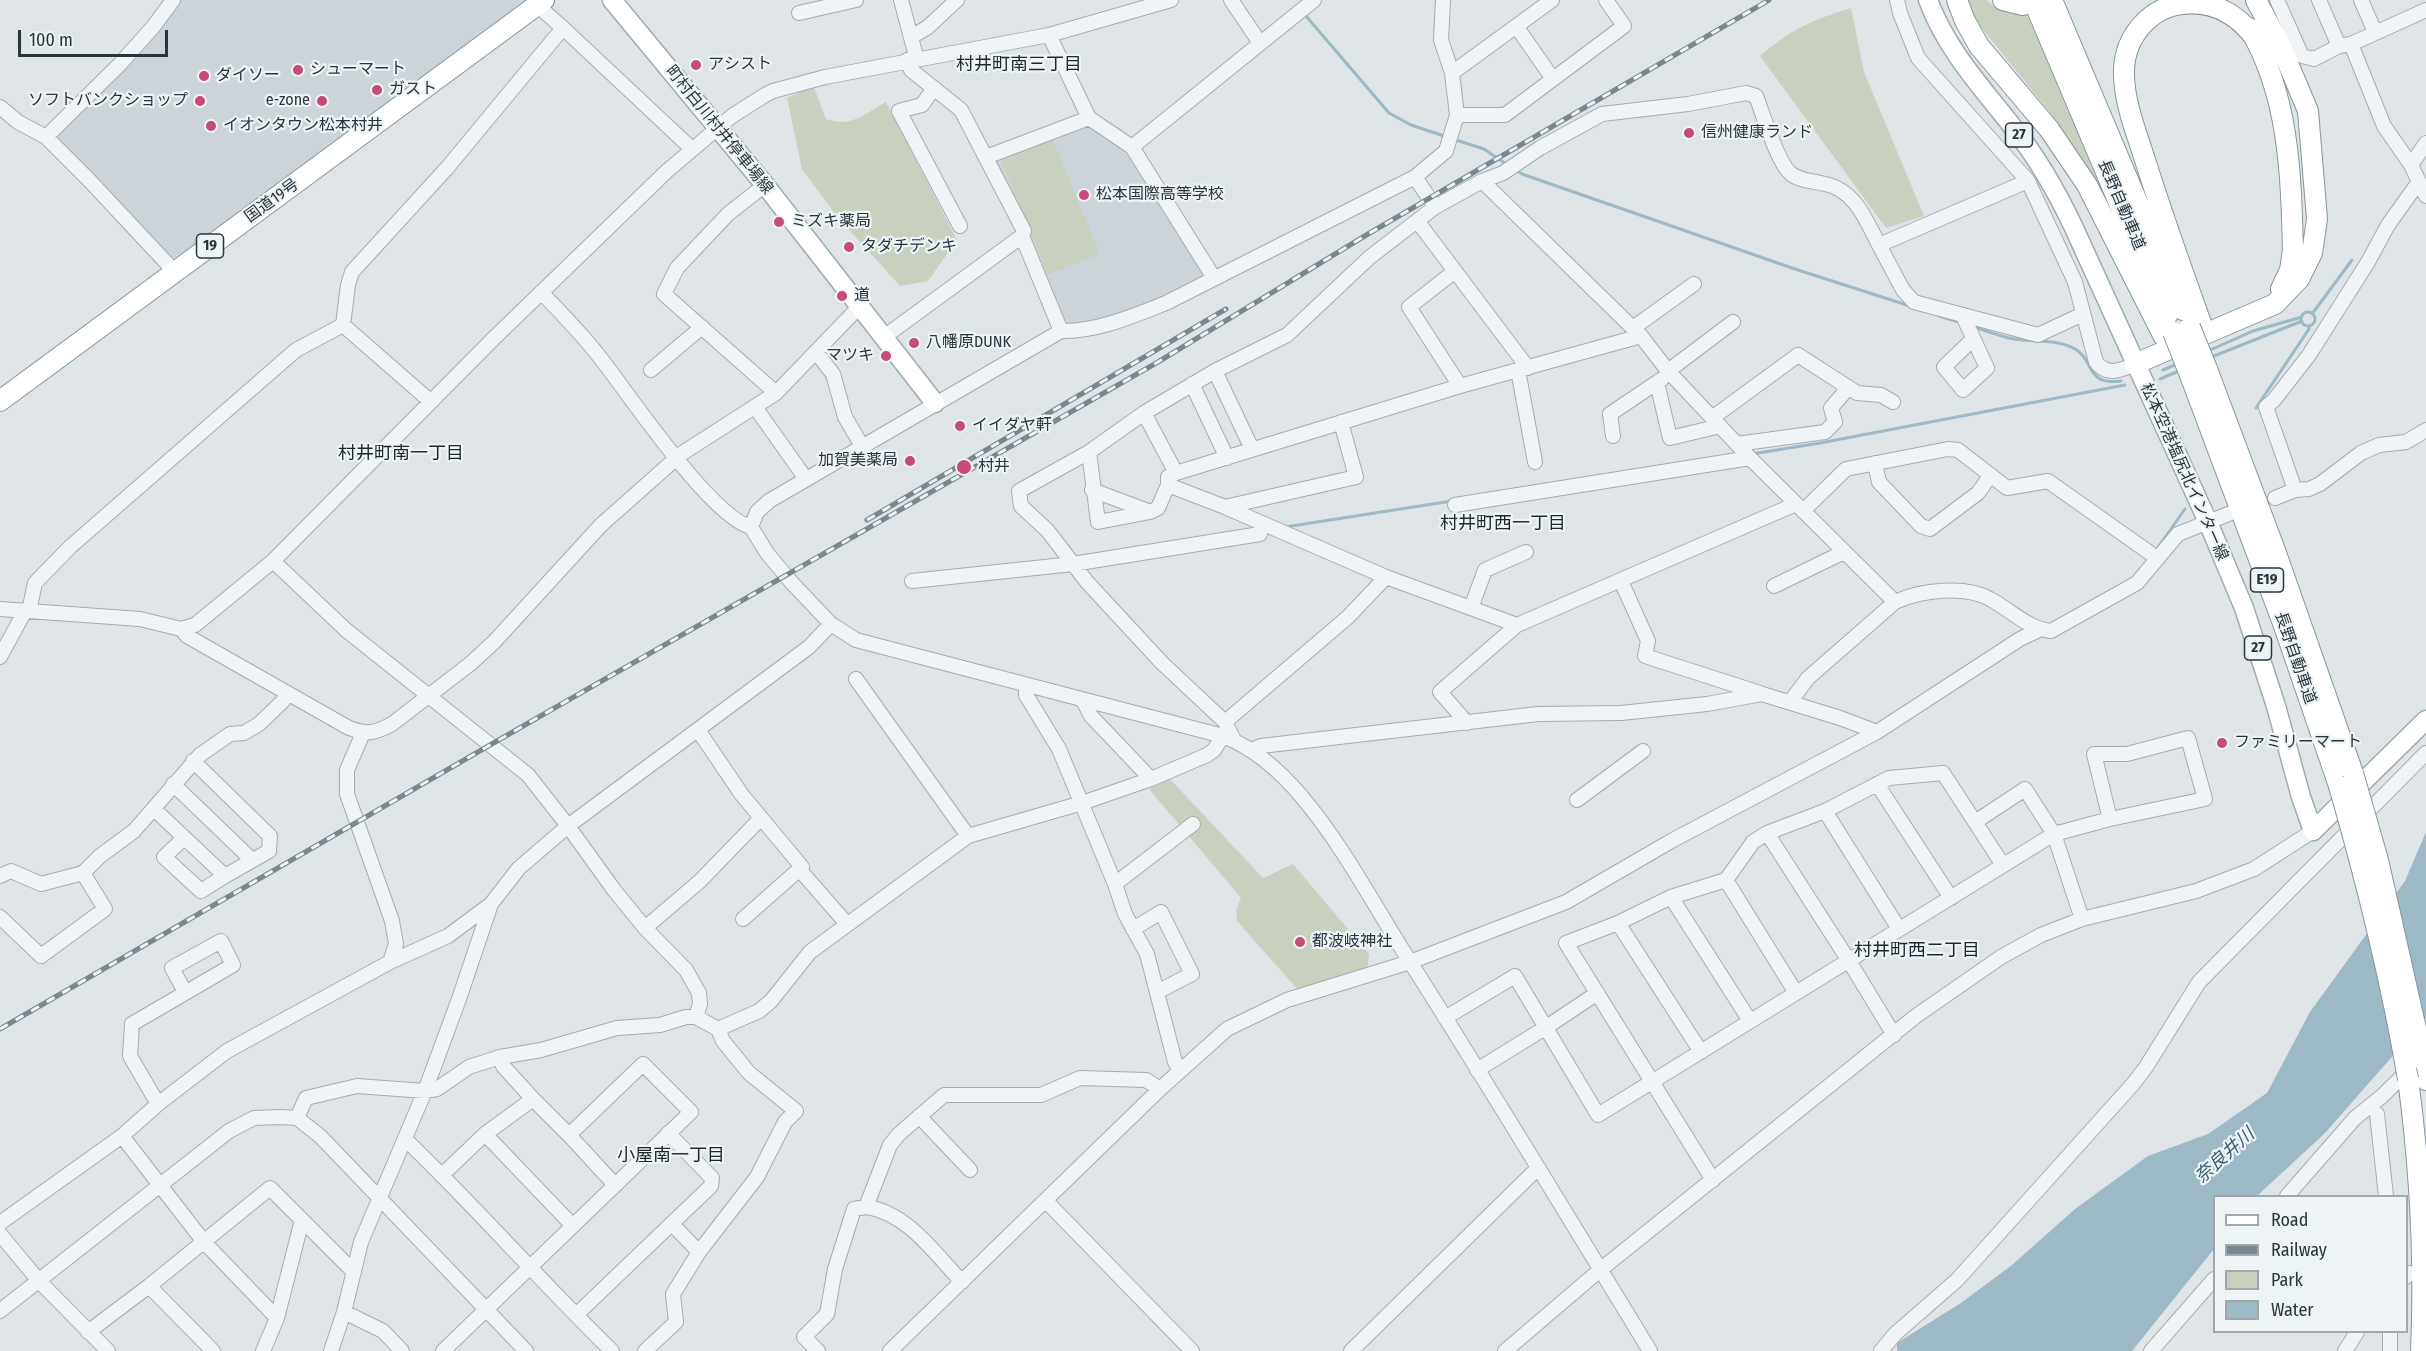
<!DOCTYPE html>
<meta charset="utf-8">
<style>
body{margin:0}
#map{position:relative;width:2426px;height:1351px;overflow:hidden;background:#dfe4e7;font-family:"Fira Sans Condensed",sans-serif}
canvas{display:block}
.legend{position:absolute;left:2213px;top:1195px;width:195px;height:138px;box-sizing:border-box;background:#eef3f5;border:2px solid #9fa7ab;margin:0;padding:8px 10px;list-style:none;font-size:18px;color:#29353d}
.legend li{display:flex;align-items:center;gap:12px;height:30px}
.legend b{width:30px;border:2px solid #9fa7ab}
.scale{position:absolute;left:18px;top:30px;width:150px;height:27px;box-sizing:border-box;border:3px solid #29353d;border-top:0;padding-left:8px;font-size:18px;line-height:21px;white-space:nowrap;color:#29353d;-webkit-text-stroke:4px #eef3f5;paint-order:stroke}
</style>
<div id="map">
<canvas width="2426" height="1351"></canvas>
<ul class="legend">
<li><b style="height:8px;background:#fff"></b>Road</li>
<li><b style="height:8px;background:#798790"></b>Railway</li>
<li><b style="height:16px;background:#c8d1c0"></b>Park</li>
<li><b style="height:16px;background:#9cb9c5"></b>Water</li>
</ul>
<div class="scale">100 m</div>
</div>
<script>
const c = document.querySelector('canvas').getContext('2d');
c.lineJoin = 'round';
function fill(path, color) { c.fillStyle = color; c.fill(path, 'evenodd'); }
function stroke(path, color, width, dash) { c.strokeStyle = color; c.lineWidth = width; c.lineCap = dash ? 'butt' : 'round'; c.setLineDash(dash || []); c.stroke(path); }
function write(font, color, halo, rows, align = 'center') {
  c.font = font + ' "Fira Sans Condensed","Noto Sans JP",sans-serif'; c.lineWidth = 4.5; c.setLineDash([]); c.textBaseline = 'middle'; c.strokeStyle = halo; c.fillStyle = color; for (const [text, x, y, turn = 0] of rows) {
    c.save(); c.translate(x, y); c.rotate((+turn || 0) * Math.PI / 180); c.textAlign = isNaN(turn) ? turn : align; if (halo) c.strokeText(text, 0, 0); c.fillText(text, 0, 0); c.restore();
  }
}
fill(new Path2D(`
 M178,0H524V4L185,252L171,260L153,241V238L57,139V133Z
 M1090,121L1125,142L1206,270L1204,278L1159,301L1079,326H1062L992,158Z`), '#cdd4d9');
fill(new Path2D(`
 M1966,0H1986L1993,6L2028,17L2116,214L2048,110L1972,16Z
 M1851,8L1864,72L1924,216L1886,228L1760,56C1793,28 1810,21 1851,8Z
 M813,85L826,119C852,128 864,114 886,102L957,240L928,281L900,286L835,214L802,169L787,98Z
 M1052,137L1100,254L1048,275L1000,158Z
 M1170,779L1263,878L1293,864L1369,954L1368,965L1362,971L1298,990L1237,921L1236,910L1241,898L1149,789Z`), '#c8d1c0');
fill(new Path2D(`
 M2426,832V1018L2325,1133L2257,1196H2214V1249L2132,1351H1897V1343L1961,1303L2012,1265L2075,1209L2148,1156L2208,1134L2267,1093L2310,1012L2405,881Z`), '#9cb9c5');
stroke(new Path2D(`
 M1306,16L1389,113L1411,125L1447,137
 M1453,139L1484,149L1509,166
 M1514,169L1522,174L1795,269L1910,306
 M2301 319a7 7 0 1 1 14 0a7 7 0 1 1-14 0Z
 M2312,314L2352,260
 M1939,316L1962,323
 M1974,327C1987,331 2001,337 2014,339C2033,342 2058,339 2075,349C2095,360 2085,386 2121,381
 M2208,351L2253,331L2302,317
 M2209,358L2302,321
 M2163,370L2177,364
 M2160,379L2181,370
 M2256,408L2309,329V326
 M1752,454L1820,443L2125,385
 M1285,527L1452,501
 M2159,546L2185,509`), '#9cb9c5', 3);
const minor = new Path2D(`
 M901,0L917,60
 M1231,0L1260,43
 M1443,0L1441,40L1452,73L1457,115L1446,151L1415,177L1166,303C1133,316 1096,332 1061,331L769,501L757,512L751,527L767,553L792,583L831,624L856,640L1223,736C1254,748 1281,772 1302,797C1345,848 1377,911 1414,968C1494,1094 1572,1223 1650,1351
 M1897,0L1900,13L1918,58L2028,181L2075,282L2096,362C2107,377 2121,370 2135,364
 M2277,0L2302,56L2314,59L2339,46L2351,44L2384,126L2411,165L2426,196
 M2319,0L2339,46
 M2361,0L2375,32
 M537,5L563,28L692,149
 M799,13L856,0
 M1516,26L1553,79
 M1049,35L1089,118
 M911,37L928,27L957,0
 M2351,44L2426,10
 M907,60L911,70L961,110L1024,231L1022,236L1061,331
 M1452,73L1552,0
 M934,88L922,105L899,111L960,226
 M0,107L18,122L46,137L89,180L175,272
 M1457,115H1505L1624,26L1606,0
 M46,137L120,64L153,27L173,0
 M1132,147L1314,0
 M986,157L1089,118L1132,147L1214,278
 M2411,165L2426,143
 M1415,177L1435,207
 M1482,181L1641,336L1668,371L1750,458L1895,602
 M765,185L728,214L677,268L664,294L776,393
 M1418,222L1528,368
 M1879,245L1903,290L1914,302L2038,335L2083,314
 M1455,271L1409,307L1460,386
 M541,292C562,314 584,336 602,360C630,396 712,518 751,527
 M1963,316L1987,368L1963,390L1944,367L1973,339
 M343,325L348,285L352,272L447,168L563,28
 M343,325L430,401
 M1633,328L1694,284
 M884,337L1022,236
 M816,352L833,374L845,417L862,446
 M651,370L702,327
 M1518,370L1535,462
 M1215,371L1252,449
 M1668,371L1733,322
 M1657,383L1670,438L1720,426
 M1192,384L1227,458
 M755,407L806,479
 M1144,413L1176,473
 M1712,418L1798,355L1857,393L1881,395L1893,402
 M1613,436L1610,414L1662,379
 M1737,444L1825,432L1835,422L1831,408L1848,388
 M1089,452L1098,522L1150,512L1158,508L1168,485V477L1176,473L1460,386L1641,336
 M1875,463L1879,482L1921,526L1930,529L1978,493L1990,476
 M1168,485L1225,507L1386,577L1517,625
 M1092,490L1148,511
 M2295,490L2266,407L2274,400L2309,355L2368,262L2388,225L2418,183
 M2275,498L2295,490L2309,489L2320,484L2361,453L2379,445L2406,442L2426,430
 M1455,505L1750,458
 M1225,507L1356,477L1341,422
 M1803,511L1846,469L1948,449L1958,450L2007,488L2048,481L2157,558
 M273,561L346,630L528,775L568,826L614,890L645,928L686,970L699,993L700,1004L696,1017
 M912,581L1073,564L1260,534
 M1621,581L1648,641L1645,656L1760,693
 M1774,586L1844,552
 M1471,608L1485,570L1526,552
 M0,609L140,619L181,629L195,625L273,561L493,339L667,171L732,116L765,95L773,91L825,77L1049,35L1171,0
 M29,611L35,583L70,547L296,350L343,325
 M181,629L187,636L349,728C368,735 375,733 392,724L470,664L494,642L601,525L681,454L776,393L860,306
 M0,657L25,611
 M856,679L968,836
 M1026,685V695L1059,749L1115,884L1125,914L1147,954L1175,1062L1180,1070
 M1083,700L1091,716L1151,779
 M1790,702L1808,678L1895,602C1921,590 1965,585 1990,599C2011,610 2028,629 2051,631L2137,583L2178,534L2231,513
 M1225,722L1348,617L1386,577
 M1467,723L1440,692L1517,625L1796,504
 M698,730L742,795L802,867L743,919
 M363,733L347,770V794L392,921L396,944L390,962
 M1234,740L1225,722L1162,663L1087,582L1047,530L1021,506L1019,491L1089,452L1144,413L1215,371L1287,335L1370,257L1435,207L1482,181L1503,173L1540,148L1602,114L1688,104L1746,93L1756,96C1763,114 1777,161 1790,173C1799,181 1813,181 1825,184C1855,190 1866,220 1879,245L2028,181
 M1251,750L1261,746L1538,714L1621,713L1707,704L1762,694L1840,718L1877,732
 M173,784L252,860
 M1877,784L1951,898
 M1577,800L1643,751
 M154,809L225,876L269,851L270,836L193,761
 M1825,811L1899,929
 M1975,822L2025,789L2054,834L2082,919
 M1767,833L1849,961L1894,1035
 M184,838L164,857L201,891L225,876
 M799,869L847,924
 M0,876L11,871L41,884L83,873L100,856L134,831L200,755L230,734L244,733L259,724L283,701L287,693
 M1726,880L1796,993
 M1115,884L1193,824
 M1671,897L1750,1021
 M0,917L41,956L105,909L83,873
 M1618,923L1701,1052
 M645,928L700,881L761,818
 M1133,929L1161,912L1192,974L1157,992
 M1445,1018L1515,976L1598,1115L2054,834L2110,819L2205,799L2188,738L2127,754H2094L2110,819
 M718,1029L759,1011L771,1001L810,952L968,836L1082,803L1151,779L1207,755L1214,750L1223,736
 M500,1057L503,1066L533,1099
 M1477,1070L1545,1028L1596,994
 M158,1104L130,1056L132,1024L233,965L221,941L172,968L185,992
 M2377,1114L2386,1196
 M919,1116L970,1170
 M297,1118L306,1098L357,1086L425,1091L437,1089L469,1067L500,1057L541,1050L617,1028L660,1025L686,1017H696L718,1029L723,1041L749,1073L796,1111L785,1122L757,1177L699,1252L673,1294L676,1322L645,1351
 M485,1134L573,1226
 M569,1135L615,1185
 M122,1136L204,1242L277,1318
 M405,1139C476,1207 541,1282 612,1351
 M442,1175L485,1134L533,1099L569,1135L643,1064L691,1112L443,1351
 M1713,1180L1566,943L1618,923L1671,897L1726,880L1753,842L1767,833L1825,811L1889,778L1943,773L2003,865
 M2287,1196L2355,1118L2381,1097L2410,1069
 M1046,1201L1192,1351
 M866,1207C907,1212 936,1255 962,1282
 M0,1223L122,1136L158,1104L227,1051L390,962L448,936L491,904L519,868L568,826L809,647L831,624
 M672,1224L699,1252
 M0,1234L39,1281L108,1351
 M2406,1277L2410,1273
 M149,1286L213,1351
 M0,1311L229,1131L254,1118L280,1117L297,1118L320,1136L526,1351
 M344,1312L383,1331L402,1351
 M576,1315L711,1186L712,1178L668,1133
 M88,1332L149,1286L270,1188L354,1272
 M263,1351L277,1318L302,1220
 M331,1351L344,1312L361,1242L425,1091L459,999L491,904
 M818,1351L804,1337L827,1314L835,1269L854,1209L866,1207L890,1145L899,1134L944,1095H1041L1080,1078L1146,1080L1160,1089
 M890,1351L1160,1089L1227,1029L1287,1000L1410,962L1566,902L1673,840L1877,732L2020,639L2039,630
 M1351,1351L1538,1168
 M1505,1351L1600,1270L1916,1016L2001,957L2041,935L2082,919L2196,891L2254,869L2313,831
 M1881,1351L1895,1334L1957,1280L2133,1084L2146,1067L2199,982L2426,753
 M2151,1351L2214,1279
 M2345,1351L2357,1332
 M2390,1351V1332`);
const major = new Path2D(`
 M612,0L765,185L935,403
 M1928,0C1947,50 1979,84 2012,126C2037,157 2057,192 2074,228L2208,522L2244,608L2276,706L2301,797L2313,831L2426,720`);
const highway = new Path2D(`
 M1957,0L1965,21L1979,46L2049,129L2087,185L2164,337
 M2003,0L2023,5
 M2033,0L2167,316
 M2052,0L2183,310
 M2249,28C2289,94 2291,174 2293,250L2290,270L2281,289
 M2201,323C2182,270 2163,217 2146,163C2137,134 2123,101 2124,70C2125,37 2149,8 2182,4C2214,0 2238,15 2256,39
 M2135,364L2275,304L2299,279L2312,253L2317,219L2308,111L2282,49L2256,0
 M2207,369L2276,553L2353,773
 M2190,375L2284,626L2339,786
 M0,401L544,0
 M2423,1060L2426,1080
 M2408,1079C2420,1169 2425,1260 2421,1351`);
stroke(minor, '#a5acb1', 16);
stroke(major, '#9fabb2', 21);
stroke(highway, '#87959d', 22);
stroke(minor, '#f1f4f6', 14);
stroke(major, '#fff', 18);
stroke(highway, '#fff', 20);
const rail = new Path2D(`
 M867,520L1226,309
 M0,1029L490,745L1158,362L1368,234L1769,0`);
stroke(rail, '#798790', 5);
stroke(rail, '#eef3f5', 3, [9]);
const highwayBridge = new Path2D(`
 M2190,327L2207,369
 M2173,332L2190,375
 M2353,773L2378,860L2423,1060
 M2339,786C2367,883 2391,980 2408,1079`);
stroke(highwayBridge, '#87959d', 22, []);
stroke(highwayBridge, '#fff', 20);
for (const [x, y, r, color] of [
 [696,65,6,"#c54b78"],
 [298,70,6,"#c54b78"],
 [204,76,6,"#c54b78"],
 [377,90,6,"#c54b78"],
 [200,101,6,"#c54b78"],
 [322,101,6,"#c54b78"],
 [211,126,6,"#c54b78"],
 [1689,133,6,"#c54b78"],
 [1084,195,6,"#c54b78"],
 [779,222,6,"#c54b78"],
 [849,247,6,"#c54b78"],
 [842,296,6,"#c54b78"],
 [914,343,6,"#c54b78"],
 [886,356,6,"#c54b78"],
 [960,426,6,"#c54b78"],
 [910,461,6,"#c54b78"],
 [964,467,8,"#c54b78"],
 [2222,743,6,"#c54b78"],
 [1300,942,6,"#c54b78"]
]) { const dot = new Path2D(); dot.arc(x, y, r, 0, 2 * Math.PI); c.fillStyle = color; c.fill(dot); stroke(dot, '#eef3f5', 2); }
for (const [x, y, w] of [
 [2019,135,27],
 [210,246,27],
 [2267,580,33],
 [2258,648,27]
]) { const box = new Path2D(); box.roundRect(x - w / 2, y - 12, w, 24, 4.5); c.fillStyle = '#eef3f5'; c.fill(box); stroke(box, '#29353d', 1.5); }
write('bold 15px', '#29353d', null, [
 ["27",2019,135],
 ["19",210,246],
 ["E19",2267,580],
 ["27",2258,648]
]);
write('16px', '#29353d', '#eef3f5', [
 ["アシスト",708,65],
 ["シューマート",310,70],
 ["ダイソー",216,76],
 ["ガスト",389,90],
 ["ソフトバンクショップ",188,101,"right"],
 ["e-zone",310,101,"right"],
 ["イオンタウン松本村井",223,126],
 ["信州健康ランド",1701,133],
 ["松本国際高等学校",1096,195],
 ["ミズキ薬局",791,222],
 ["タダチデンキ",861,247],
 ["道",854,296],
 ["八幡原DUNK",926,343],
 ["マツキ",874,356,"right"],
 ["イイダヤ軒",972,426],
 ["加賀美薬局",898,461,"right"],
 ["村井",978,467],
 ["ファミリーマート",2234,743],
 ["都波岐神社",1312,942]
], 'left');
write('16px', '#29353d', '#eef3f5', [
 ["町村白川村井停車場線",719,130,51],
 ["国道19号",272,201,-36],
 ["長野自動車道",2121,205,67],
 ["松本空港塩尻北インター線",2184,472,66],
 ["長野自動車道",2295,658,71]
]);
write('18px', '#1b262e', '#eef3f5', [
 ["村井町南三丁目",1019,65],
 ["村井町南一丁目",401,454],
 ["村井町西一丁目",1503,524],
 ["村井町西二丁目",1917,951],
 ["小屋南一丁目",671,1156]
]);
write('italic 18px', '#365c6f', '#eef3f5', [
 ["奈良井川",2225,1156,-42]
]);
</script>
